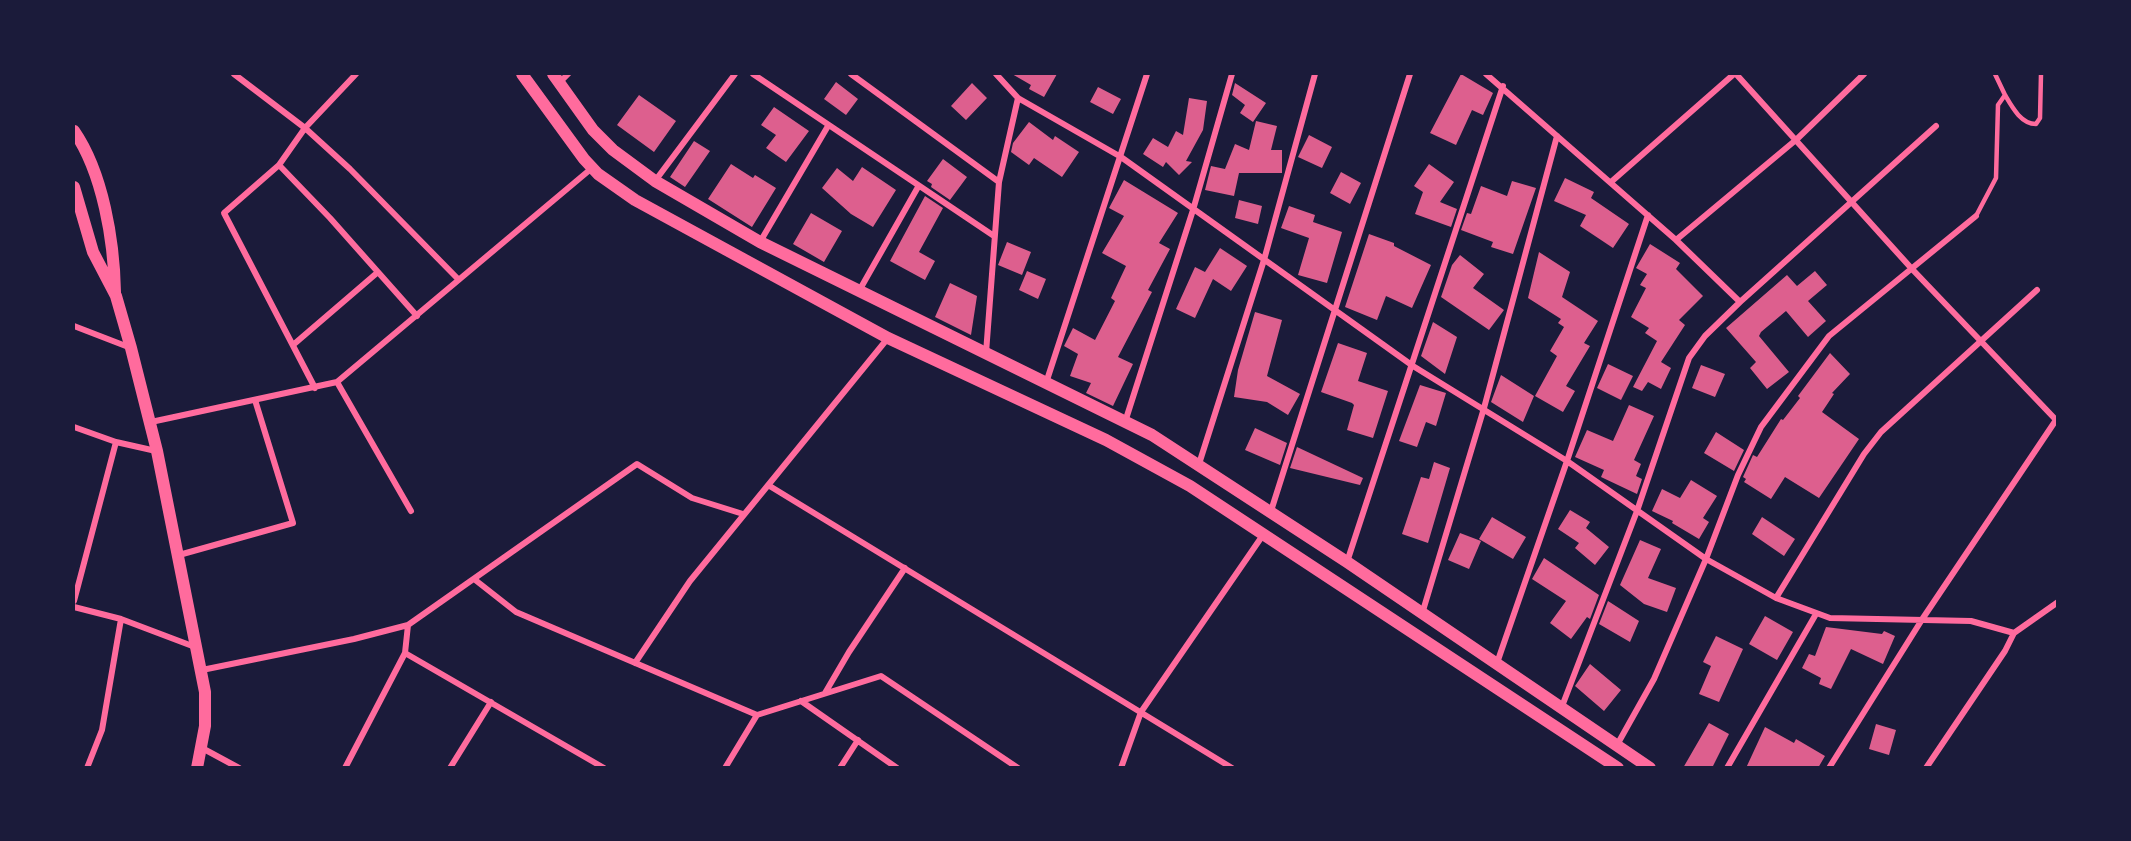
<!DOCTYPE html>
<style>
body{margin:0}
#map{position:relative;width:2131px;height:841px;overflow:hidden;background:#1b1b3a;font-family:Arial,sans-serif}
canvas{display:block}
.frame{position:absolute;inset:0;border:75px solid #1b1b3a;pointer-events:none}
</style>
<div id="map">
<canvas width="2131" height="841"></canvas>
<div class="frame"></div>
</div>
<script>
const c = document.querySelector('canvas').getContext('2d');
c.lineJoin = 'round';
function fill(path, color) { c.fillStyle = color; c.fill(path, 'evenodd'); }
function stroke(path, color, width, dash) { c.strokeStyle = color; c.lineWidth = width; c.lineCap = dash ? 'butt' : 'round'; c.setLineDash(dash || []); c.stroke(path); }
fill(new Path2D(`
 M1012,74H1057L1044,97L1029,89L1031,85Z
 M1461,74L1493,93L1483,115L1472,110L1456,145L1430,133Z
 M836,82L858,99L846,115L824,99Z
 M972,83L987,98L966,120L951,106Z
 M1235,83L1266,103L1253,122L1240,113L1245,105L1232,95Z
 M1098,87L1121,99L1113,114L1090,102Z
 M639,95L676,121L654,152L617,125Z
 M1189,98L1207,101L1203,130L1186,161L1192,162L1179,175L1166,162L1163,167L1143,154L1153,138L1168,147L1176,131L1183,135Z
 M774,107L809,131L786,162L766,148L776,135L761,125Z
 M1256,121L1277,126L1271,150H1282V173H1239L1234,196L1205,190L1211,166L1225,169L1235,144L1249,150Z
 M1029,122L1053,140L1055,136L1079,152L1062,177L1034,158L1029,165L1011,152L1013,143Z
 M1309,135L1332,147L1322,168L1298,157Z
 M694,141L710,151L685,187L670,177Z
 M943,159L967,177L950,200L931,187L932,184L927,181Z
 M731,164L753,178L755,175L776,188L752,227L708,199Z
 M1429,164L1454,182L1440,202L1457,209L1451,227L1415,214L1423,192L1414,186Z
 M862,167L896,190L873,227L851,214L822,188L837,168L853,181Z
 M1341,172L1361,183L1350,204L1330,193Z
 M1565,178L1594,192L1591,198L1629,224L1613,248L1580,226L1586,215L1554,201Z
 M1124,180L1178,213L1159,243L1170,249L1148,290L1152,292L1118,357L1133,364L1113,406L1086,393L1091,383L1070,376L1078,354L1064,346L1073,328L1095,340L1115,301L1111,298L1126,266L1102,253L1124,216L1109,208Z
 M1512,181L1536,188L1513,254L1491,247L1493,242L1461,230L1467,213L1471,214L1481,186L1507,196Z
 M925,196L943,208L919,252L935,261L925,280L890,261Z
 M1239,200L1262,206L1258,224L1235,218Z
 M1289,206L1315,215L1313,222L1342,232L1327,283L1298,275L1309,238L1281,228Z
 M811,213L842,231L824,262L793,244Z
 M1369,234L1394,243V246L1431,265L1412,308L1386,296L1377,320L1345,307Z
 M1007,242L1031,252L1022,275L998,265Z
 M1650,244L1680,263L1676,269L1703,296L1679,320L1685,325L1661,362L1671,368L1661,389L1648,382L1642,391L1633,387L1657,341L1645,333L1649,328L1631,317L1646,288L1640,285L1647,274L1636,268Z
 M1220,248L1247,266L1231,291L1213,279L1195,318L1176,309L1195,267L1205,272Z
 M1539,252L1570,272L1562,297L1598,321L1584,343L1590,346L1566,386L1575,391L1563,412L1535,396L1557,356L1550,351L1564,327L1558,323L1561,319L1528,298Z
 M1460,255L1484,274L1473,288L1504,310L1489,330L1441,297L1452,265Z
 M1027,271L1046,279L1038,299L1019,290Z
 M1815,271L1827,285L1808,301L1826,321L1808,337L1786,311L1761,332L1759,336L1789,372L1767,389L1750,368L1756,362L1726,328L1787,275L1797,286Z
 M950,283L977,296L971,335L935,317Z
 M1255,312L1282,320L1267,376L1300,394L1288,415L1267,402L1234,397L1238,370Z
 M1433,322L1457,337L1445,374L1421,356Z
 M1338,343L1367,353L1358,381L1388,391L1373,438L1347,430L1354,405L1352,403L1321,392Z
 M1830,353L1850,374L1832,393L1834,394L1822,412L1859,439L1819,498L1785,477L1771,499L1744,482L1746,479L1743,477L1753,455L1757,457L1781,419L1783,420L1800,398L1798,396Z
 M1608,364L1633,376L1621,400L1597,388Z
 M1701,365L1725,374L1715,397L1692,388Z
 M1501,375L1534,396L1523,422L1491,402Z
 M1420,385L1446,393L1436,426L1426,422L1417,447L1399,441Z
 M1629,405L1654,416L1634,460L1641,464L1636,476L1642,479L1637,494L1601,477L1604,470L1575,457L1587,430L1613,441Z
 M1255,428L1287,443L1280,465L1245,450Z
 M1716,432L1744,450L1734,471L1704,453Z
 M1297,447L1363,478L1360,485L1290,468Z
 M1434,462L1450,468L1428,543L1402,534L1421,477L1429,479Z
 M1691,480L1717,496L1703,518L1709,522L1699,539L1672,523L1673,521L1652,511L1662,489L1680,498Z
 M1570,510L1590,522L1586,528L1609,547L1595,565L1575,548L1579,543L1558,529Z
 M1492,517L1526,537L1513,559L1479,539Z
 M1762,517L1795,539L1784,556L1752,534Z
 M1460,533L1481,541L1469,569L1448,560Z
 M1640,540L1661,549L1648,578L1676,588L1667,612L1644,604L1620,585Z
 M1544,558L1599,595L1590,619L1587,617L1571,639L1550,623L1566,601L1532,579Z
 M1608,601L1639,621L1630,642L1599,624Z
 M1765,616L1793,632L1777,660L1749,644Z
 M1826,627L1882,634L1884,631L1895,636L1883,664L1851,649L1831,689L1819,684L1821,678L1802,668L1809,654L1815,656Z
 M1716,636L1743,649L1719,702L1699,694L1711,666L1703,662Z
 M1590,664L1621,690L1604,711L1575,686Z
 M1709,723L1729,734L1712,768H1683Z
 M1876,724L1896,730L1889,755L1869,749Z
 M1765,727L1794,743L1796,739L1825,756L1818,768H1746Z`), '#dd5f8e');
stroke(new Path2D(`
 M1995,74L2005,95
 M1976,216L1996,178L1998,105L2005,95C2012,107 2021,124 2036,124L2040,118L2041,74`), '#ff6b9d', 4.5);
stroke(new Path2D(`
 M234,74L305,128L350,169L458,279
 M753,74L994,236
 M851,74L999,182
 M996,74L1018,98L1121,157L1413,366L1567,461L1706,559L1776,598L1830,618L1971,621L2014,633
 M1486,74L1676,240L1740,302
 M1736,74L1912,269L2058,422
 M559,83L568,74
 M279,165L330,218L417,316
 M655,181L735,74
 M1611,182L1734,74
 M1676,240L1797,139L1864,74
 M760,242L828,126
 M859,291L918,187
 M74,326L131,348
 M293,345L378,272
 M986,353L999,182L1018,98
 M337,382L411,511
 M1046,383L1147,74
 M315,388L224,213L279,165L305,128L356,74
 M151,422L337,382L592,168
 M1125,422L1193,210L1232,74
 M74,427L116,442L156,451
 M1199,464L1264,260L1315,74
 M768,485L1232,768
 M1271,511L1410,74
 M179,555L293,523L255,400
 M1347,562L1503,86
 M474,579L516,612L757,715L881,676L1018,768
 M1776,598L1864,454L1881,432L2037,290
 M74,601L116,442
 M74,607L121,619L195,647
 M1422,614L1484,408L1557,136
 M405,653L604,768
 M635,663L690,581L888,338
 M1497,663L1567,461L1648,215
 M202,670L354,639L408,625
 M825,693L849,652L905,568
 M801,701L897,768
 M1561,709L1637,511L1689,358L1705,336L1740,302L1936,126
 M1617,745L1654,679L1706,559L1738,475L1761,427L1829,336L1976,216
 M202,748L239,768
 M87,768L102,730L121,619
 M345,768L405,653L408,625L637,464L692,498L743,514
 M450,768L491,702
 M725,768L757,715
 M840,768L858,740
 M1121,768L1141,712L1263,535
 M1727,768L1816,614
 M1829,768L1923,618L2056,420
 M1926,768L2005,651L2014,633L2058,602`), '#ff6b9d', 6);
stroke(new Path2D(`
 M522,74L584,159L598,174L635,200L888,338L1106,440L1190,486L1618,768
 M553,74L593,130L613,150L655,181L760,242L1152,435L1347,562L1650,768
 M74,131C103,173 114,241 115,292
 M74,187L93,252L116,296L131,348L157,451L205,692V726L197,768`), '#ff6b9d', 12);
</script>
